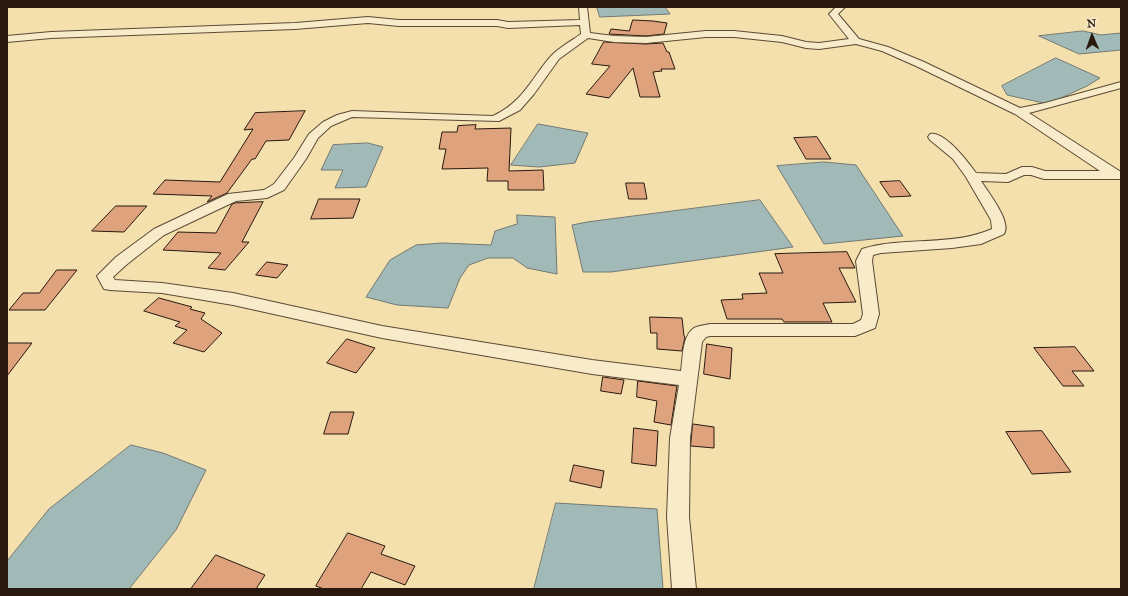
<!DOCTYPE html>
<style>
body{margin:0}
#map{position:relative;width:1128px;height:596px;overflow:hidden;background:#f4e0ad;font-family:"IM FELL Great Primer",serif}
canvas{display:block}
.frame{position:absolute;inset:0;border:8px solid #28180e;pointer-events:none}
.north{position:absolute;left:1072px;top:16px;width:40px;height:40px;-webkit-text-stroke:3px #f8ebca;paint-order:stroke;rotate:358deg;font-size:11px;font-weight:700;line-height:16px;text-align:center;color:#28180e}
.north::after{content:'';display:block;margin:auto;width:14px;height:18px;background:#28180e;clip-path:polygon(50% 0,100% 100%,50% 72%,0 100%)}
</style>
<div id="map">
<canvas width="1128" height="596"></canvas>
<div class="frame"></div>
<div class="north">N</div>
</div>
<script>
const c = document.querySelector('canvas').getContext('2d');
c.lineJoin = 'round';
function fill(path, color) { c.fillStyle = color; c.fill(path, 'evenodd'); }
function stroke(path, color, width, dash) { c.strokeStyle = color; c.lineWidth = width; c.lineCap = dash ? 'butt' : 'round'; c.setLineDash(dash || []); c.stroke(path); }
const water = new Path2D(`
 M597,7H665L670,14L600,17Z
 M1083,31L1101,35L1121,33V50L1079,54L1039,36Z
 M1056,58L1100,78L1087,86L1048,104L1007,95L1002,86Z
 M538,124L588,133L575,163L539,167L511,165Z
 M368,143L383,147L366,187L335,188L343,170H321L333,145Z
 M824,162L856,165L903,236L824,244L777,166Z
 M760,200L793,247L611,272H583L572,225L587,222Z
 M517,215L555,217L557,274L527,268L513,258H488L469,265L460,278L448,308L397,305L366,297L390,260L416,245L442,243L491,245L495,231L517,224Z
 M131,445L163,453L206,470L176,530L129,589H7V561L49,509Z
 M556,503L657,509L663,589H534Z`);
fill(water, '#a2bab7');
stroke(water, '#717973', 1);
const building = new Path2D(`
 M633,20L653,21L667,23L664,34L646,36L609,34L611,29L629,31Z
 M604,42L646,44L663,43L667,52H669L675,69H661L662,71L653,72L660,97H640L633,68L609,98L586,94L610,66L592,64Z
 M305,111L289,140L266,141L255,159H252L227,193L207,202L212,196L153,194L165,180L220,182L253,129L244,130L255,113Z
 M476,125L475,129L511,128L509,171L543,170L544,190H508V181H487L488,168L442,169L446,149H439L442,132H457L458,126Z
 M817,137L831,159H806L794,138Z
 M900,181L911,196L890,197L880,182Z
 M626,183H644L647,199H629Z
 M319,199H360L353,218L311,219Z
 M263,202L242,242H249L225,270L208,268L221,253L163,250L178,232L216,233L232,204L235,203Z
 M116,206H147L124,232L92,231Z
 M847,252L855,268H839L856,302L823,303L832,322H784L782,319H727L721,300L743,299L742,294L767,293L759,273H783L775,254Z
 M267,262L288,265L277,278L256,275Z
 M57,270H77L45,310H9L23,293H39Z
 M159,298L192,307L190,309L205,313L201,319L222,333L204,352L173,343L187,330L175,326L180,322L144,311Z
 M650,317L682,318L684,336L685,337L682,351L657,349V333H651Z
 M347,339L375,348L356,373L327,363Z
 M7,343H32L7,376Z
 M707,344L732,348L730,379L704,374Z
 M1075,347L1094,371H1072L1084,386H1063L1034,348Z
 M603,377L624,380L621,394L601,391Z
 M638,381L677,386L671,425L654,422L657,401L637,397Z
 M331,412H354L348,434H324Z
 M693,424L714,427V448L691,446Z
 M634,428L658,431L656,466L632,463Z
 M1042,431L1071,472L1032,474L1006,432Z
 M574,465L604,471L601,488L570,481Z
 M348,533L385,546L381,554L415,566L405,585L371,572L361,589H324L316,586Z
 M216,555L265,575L256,589H191Z`);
fill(building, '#dea27d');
stroke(building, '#28180e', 1);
const street = new Path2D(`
 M579,7H587L590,33L614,36L646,37L706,31H734L782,36L806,42L819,43L849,39L829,14L836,7H845L838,14L859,39L888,47L924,62L1020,108L1045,103L1121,82V88L1029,113L1121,172V179H1044L1031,175H1024L1008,182L981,181C988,192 1012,222 1004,234L981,244L952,248L881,253L873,255L872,261L879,314L875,328L855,336H710L706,337L702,342L690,438L689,517L696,589H672L667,517L670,438L679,385L592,374L382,338L233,305L162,293L110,290L104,289L97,276L116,257L154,229L228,194L264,190L274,184L294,158L309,134L323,122L337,115L352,111L493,116C523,102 531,79 551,56C560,47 571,41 581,34L580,25L508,28L497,26H399L368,23L295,29L51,38L7,42V36L51,32L295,23L368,17L399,20H497L508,22L580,20ZM706,37H734L782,42L806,48L819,49L856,44L882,51L916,66L1015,114L1100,171H1045L1032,167H1022L1006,174L976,173C968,162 945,131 930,134L928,137L930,140L953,159L966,177L991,220L992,229C951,247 904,236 862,249L856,261L863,314L861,320L853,324H710C705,325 698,326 694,328C682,336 683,358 681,371L592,360L382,326L233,293L162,283L115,280L113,277L126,265L164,235L236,201L267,198L284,190L306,159L318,138L331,126L352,117L499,121L520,110L534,94L559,59L588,38L614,42L646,43Z`);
stroke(street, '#5b4a36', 2);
fill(street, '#f8ebca');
</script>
